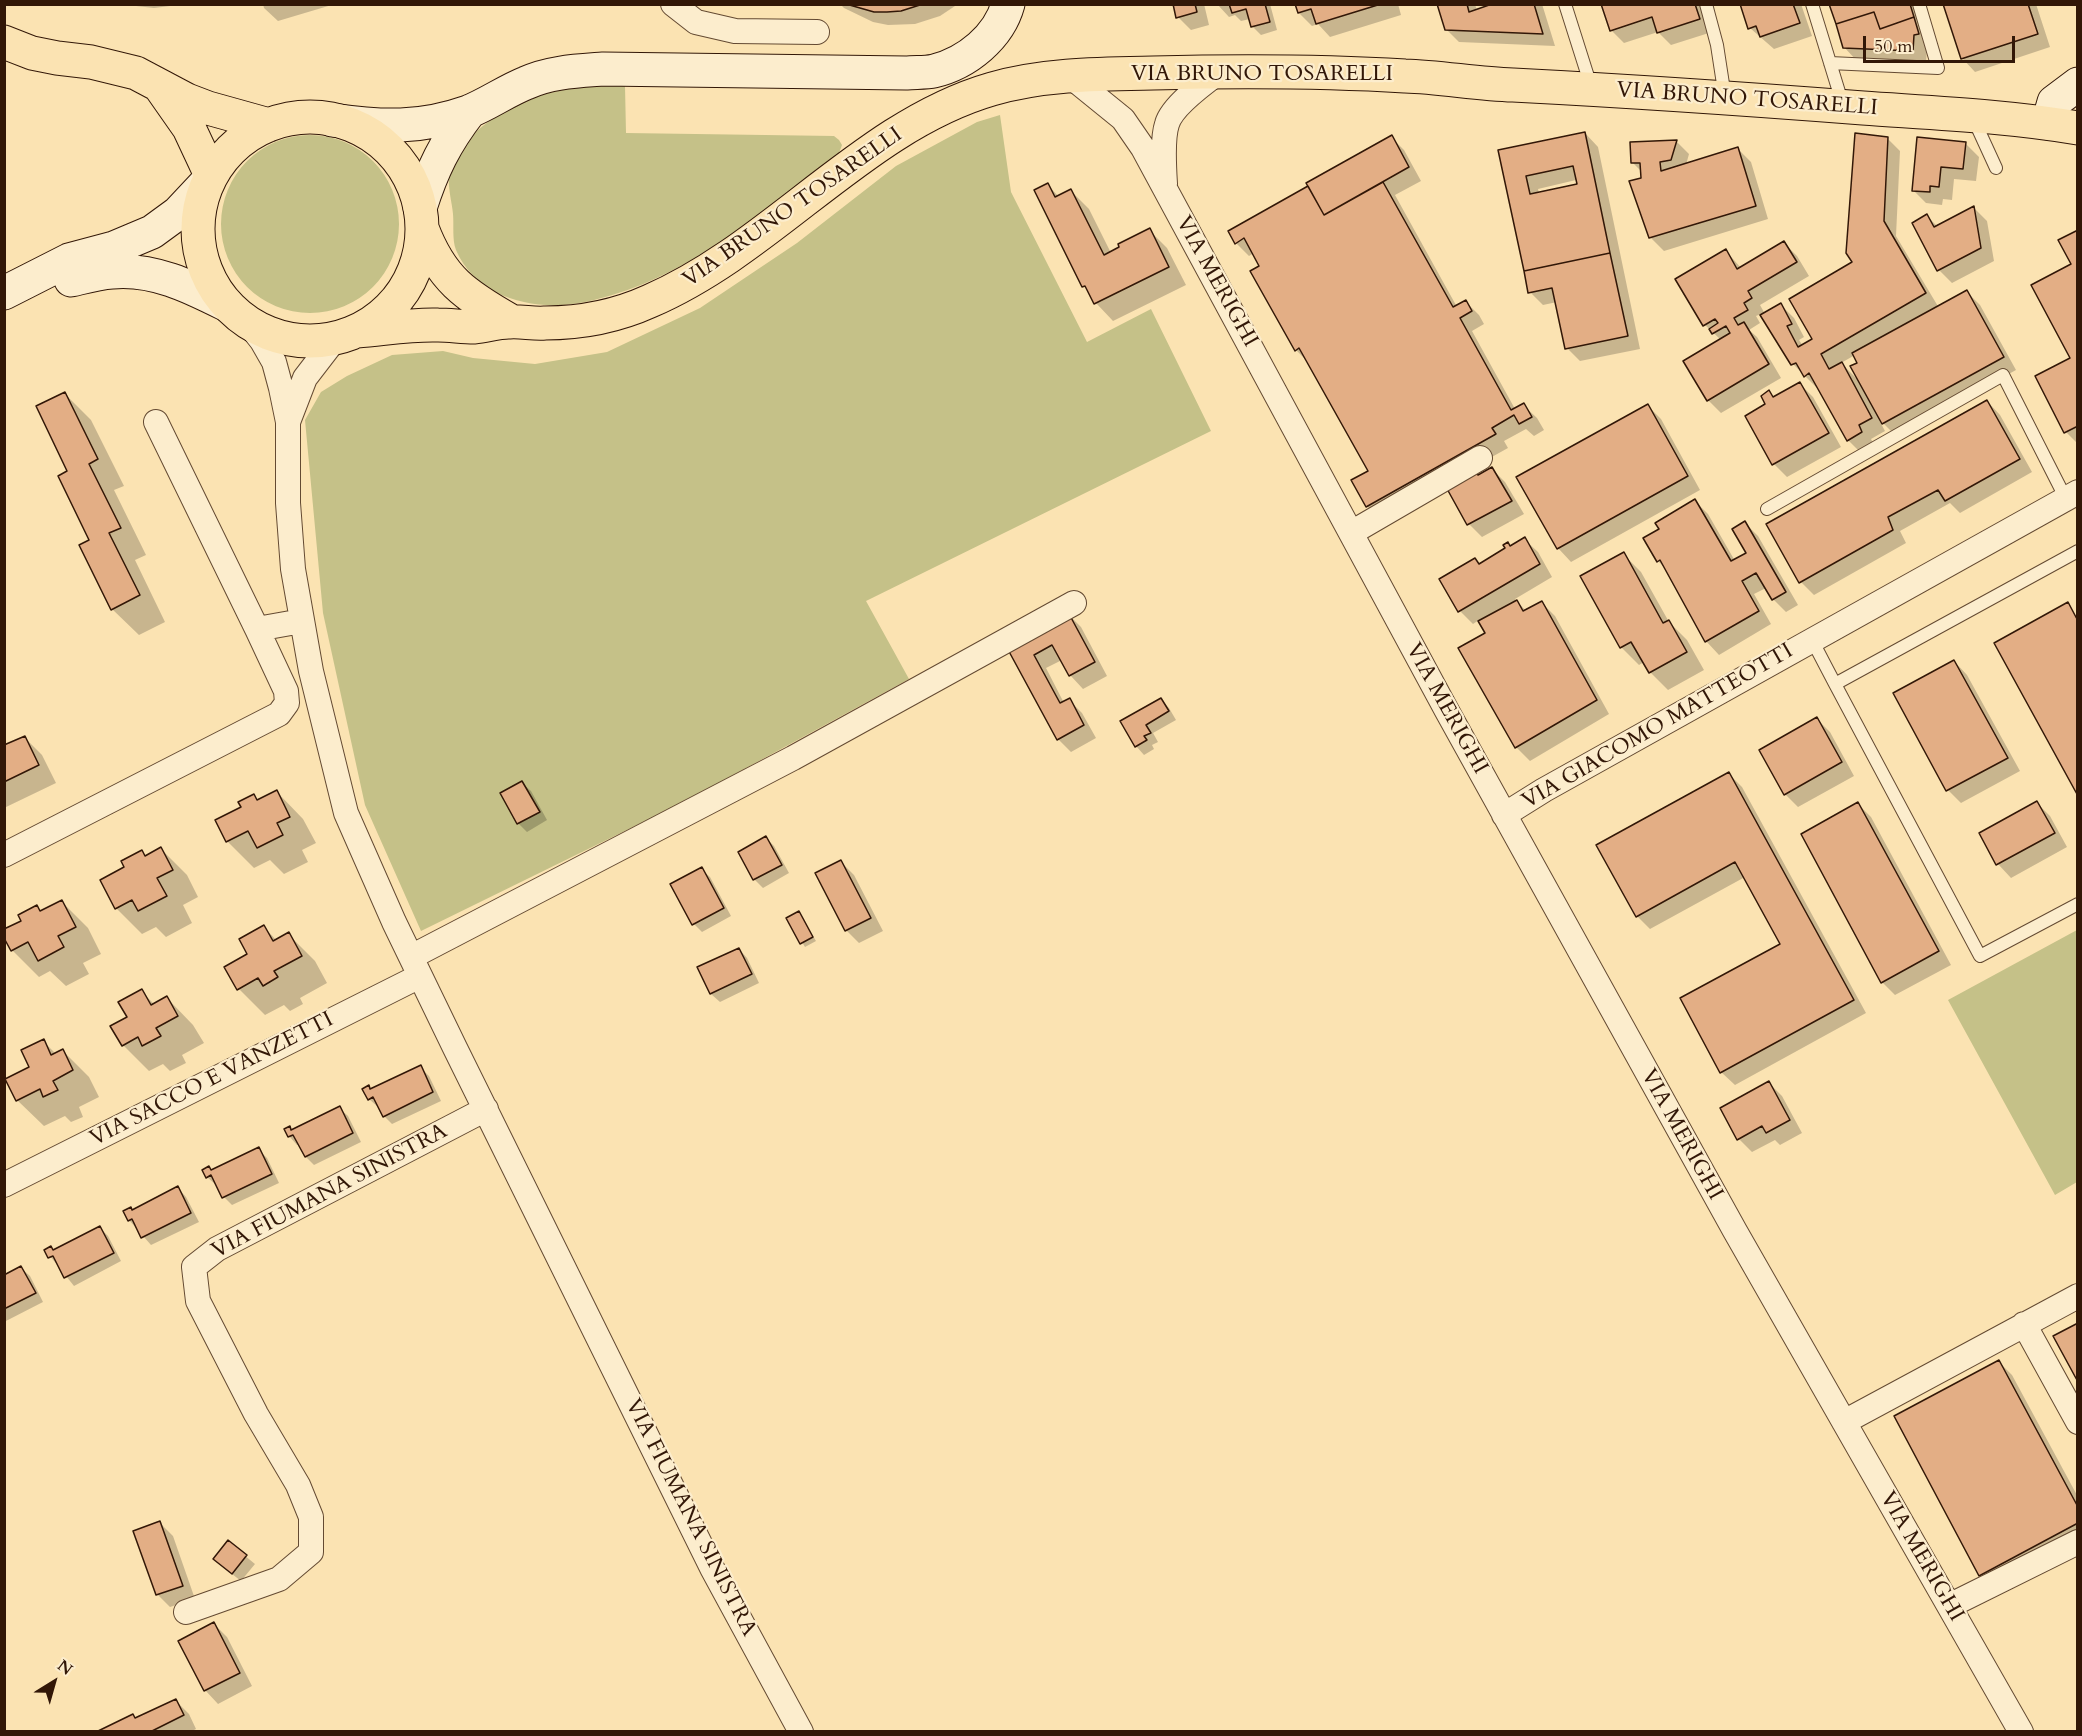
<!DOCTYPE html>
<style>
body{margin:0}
#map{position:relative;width:2082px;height:1736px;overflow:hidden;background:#fbe3b2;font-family:Cardo,serif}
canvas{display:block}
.frame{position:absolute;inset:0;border:6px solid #321707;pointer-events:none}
.north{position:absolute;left:24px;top:1652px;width:60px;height:60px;-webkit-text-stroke:4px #fcedcd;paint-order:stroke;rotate:37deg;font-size:16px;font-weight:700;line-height:24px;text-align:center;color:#321707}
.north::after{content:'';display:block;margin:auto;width:21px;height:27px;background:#321707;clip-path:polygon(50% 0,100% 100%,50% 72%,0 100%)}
.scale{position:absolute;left:1863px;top:36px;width:152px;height:27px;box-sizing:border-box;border:3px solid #321707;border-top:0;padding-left:8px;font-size:18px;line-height:21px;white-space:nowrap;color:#321707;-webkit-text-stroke:4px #fcedcd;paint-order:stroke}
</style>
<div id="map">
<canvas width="2082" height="1736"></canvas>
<div class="frame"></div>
<div class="north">N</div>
<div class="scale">50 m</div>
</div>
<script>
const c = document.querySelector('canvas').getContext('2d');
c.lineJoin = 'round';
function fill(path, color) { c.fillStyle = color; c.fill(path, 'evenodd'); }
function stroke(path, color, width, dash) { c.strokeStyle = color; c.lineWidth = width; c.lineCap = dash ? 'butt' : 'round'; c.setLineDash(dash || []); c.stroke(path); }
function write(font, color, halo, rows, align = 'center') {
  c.font = font + ' Cardo,serif'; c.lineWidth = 4.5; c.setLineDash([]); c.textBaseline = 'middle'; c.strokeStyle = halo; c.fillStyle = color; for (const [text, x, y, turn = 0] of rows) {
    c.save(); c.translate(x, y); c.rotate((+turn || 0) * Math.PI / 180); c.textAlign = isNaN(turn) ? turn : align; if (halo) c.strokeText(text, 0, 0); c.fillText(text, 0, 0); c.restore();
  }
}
fill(new Path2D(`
 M602,86H625L626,133L834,136L839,140L842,145L839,153L828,163C756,217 684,279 594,300C544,313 479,303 456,250C452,240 454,225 453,214C452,203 448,189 449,178C456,136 503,108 539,96C560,89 581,87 602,86Z
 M1000,115L1011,192L1087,342L1151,309L1211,431L866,601L909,679L684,802L421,931L365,805L323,613L305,420L321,392L347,376L392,355L443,351L473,358L535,364L607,352L700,308L797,243L896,166L977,122Z
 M221 224a89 89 0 1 1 178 0a89 89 0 1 1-178 0Z
 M2077,930V1182L2055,1195L1948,1000Z`), '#c5c188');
fill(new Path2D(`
 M118,4H186L154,8Z
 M263,4H335L278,21L264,8Z
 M577,4H626V5Z
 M840,4H958L940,16L915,24L888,25L873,22L844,8Z
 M1174,4H1204L1209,25L1191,30L1178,17Z
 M1217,4H1270L1277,30L1261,35L1252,26L1250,19L1241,21L1235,15L1229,17Z
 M1296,4H1398L1401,15L1330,37L1318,24L1312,26L1299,13Z
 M1439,4H1475L1477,11L1498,4H1542L1555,46L1459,42L1446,29Z
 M1603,4H1703L1712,32L1671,45L1658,32L1624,43L1611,30Z
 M1742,4H1801L1812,36L1774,49L1750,28Z
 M1830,4H1917L1927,48L1926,63L1857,61L1844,47Z
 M1944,4H2036L2050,47L1975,72L1962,58Z
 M1585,133L1598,147L1640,349L1580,361L1567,348L1557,302L1543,305L1530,292L1500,151ZM1576,180L1578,185L1539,193L1538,189Z
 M1391,137L1404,150L1421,181L1395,195L1457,307L1466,302L1479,315L1484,324L1472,331L1515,409L1523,405L1537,418L1544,430L1534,436L1526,429L1504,441L1508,448L1380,519L1367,506L1370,471L1309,363L1296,350L1261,266L1254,253L1249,256L1236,243L1310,187Z
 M1887,138L1900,151L1896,236L1939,308L1967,292L1980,305L2016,370L1896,436L1878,418L1885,431L1871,439L1874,445L1861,453L1848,440L1818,389L1793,364L1761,314L1756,316L1760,323L1749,330L1757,337L1781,378L1721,413L1708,400L1721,340L1705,325L1726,251L1741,268L1784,243L1797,256L1809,276L1760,305L1765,314L1781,305L1794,318L1804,337L1799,340L1803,346L1814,340L1854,262ZM1855,355L1859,363L1860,382L1841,363Z
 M1676,141L1689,154L1686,165L1738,149L1751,162L1768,219L1664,251L1651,238L1631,182L1643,179L1642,172L1632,162Z
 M1965,143L1979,157L1976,181L1954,179L1952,200L1943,199L1942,205L1926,203L1913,190Z
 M1047,184L1059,197L1071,191L1089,209L1111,253L1149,230L1167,248L1186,285L1113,321L1096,303L1090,293L1084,286Z
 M1974,208L1987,221L1994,261L1952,283L1939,270L1927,216L1938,227Z
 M2078,232V444L2066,432L2037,377L2072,359L2073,265Z
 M1800,384L1813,397L1841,447L1787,477L1774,464L1767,405L1769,392L1775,398Z
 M65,394L91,420L124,486L114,490L146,555L135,560L165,622L139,635L112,609L69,472Z
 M1987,401L2000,415L2032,472L1960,513L1950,503L1900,531L1906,543L1814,595L1801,582L1768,524Z
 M1648,406L1661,419L1700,490L1571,562L1558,548Z
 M1492,469L1505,482L1524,514L1482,537L1469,524L1479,476Z
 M1695,501L1708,514L1735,561L1748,553L1745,523L1758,536L1798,605L1786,612L1773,599L1766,588L1754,594L1771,624L1719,655L1706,641L1667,570L1658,561L1661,530Z
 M1524,539L1538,552L1552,577L1515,599L1526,611L1542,603L1555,616L1609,714L1530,761L1516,747L1460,649L1487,634L1479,620L1473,624L1460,611L1480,565Z
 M1623,554L1641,572L1669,622L1687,640L1704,670L1668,690L1650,672L1644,662L1639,665L1621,647Z
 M1068,614L1081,627L1107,676L1083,689L1070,675L1062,660L1046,668L1064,703L1069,700L1082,713L1096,738L1071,752L1058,739L1008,647Z
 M1954,661L1967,675L2020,771L1961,803L1948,790Z
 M1161,700L1169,708L1176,720L1153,733L1158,742L1152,745L1154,749L1144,755L1136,746L1122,722Z
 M1817,719L1830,732L1854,776L1798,807L1785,794Z
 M24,737L42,755L56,783L4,808V747Z
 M1729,774L1742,787L1866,1013L1735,1085L1721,1072L1782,945L1745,877L1650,929L1637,916Z
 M522,783L531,791L547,820L527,832L518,823Z
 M277,792L303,819L316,843L302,850L308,862L284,874L270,860L254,868L227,841L243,808L254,796L259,801Z
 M2037,803L2050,816L2067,847L2011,878L1998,864L1981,834Z
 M1858,804L1871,817L1951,965L1895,995L1882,982Z
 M766,838L774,846L789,873L763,888L754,879Z
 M161,849L187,875L198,897L183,905L192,923L166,937L156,927L142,934L116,908L126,868L142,852L146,857Z
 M841,862L854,875L883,931L859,943L846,930Z
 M701,869L710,877L731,916L702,932L694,924Z
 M62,902L88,928L101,954L83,963L89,974L66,986L50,971L39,977L12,950L4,935L23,921L37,907L41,912Z
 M799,913L816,941L805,947L788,919Z
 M264,927L277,941L288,934L315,961L327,983L300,998L303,1004L290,1011L284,1005L265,1015L239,989L249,955Z
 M739,949L747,958L759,983L720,1002L711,994L699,968Z
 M141,991L155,1005L167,998L193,1025L204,1043L182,1055L186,1063L170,1071L163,1064L149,1071L123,1045L129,1018Z
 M43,1041L56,1054L63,1051L89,1077L99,1097L79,1107L83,1117L71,1122L65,1116L44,1126L17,1100Z
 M420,1067L429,1076L441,1101L392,1124L384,1116L380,1107H378L369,1099V1087L372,1090Z
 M1769,1083L1782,1096L1802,1133L1780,1145L1775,1140L1752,1152L1739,1139Z
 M339,1108L348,1116L361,1142L314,1165L306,1157L299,1144L297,1145L289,1136V1128L292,1131Z
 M258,1149L267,1158L279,1183L232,1205L224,1197L218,1184L216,1185L207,1177L212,1171Z
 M178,1188L186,1197L199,1222L151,1245L129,1220L133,1211Z
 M100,1228L108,1236L121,1261L74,1286L46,1251H54Z
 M21,1268L30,1276L43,1302L4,1322V1276Z
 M1999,1362L2012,1375L2078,1497V1543L1993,1588L1980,1575Z
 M160,1523L173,1536L195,1599L170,1607L157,1594Z
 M228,1542L255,1564L241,1581L223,1567Z
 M214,1624L227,1637L252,1686L218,1704L205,1690Z
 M176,1701L189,1714L196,1729L190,1732H100L136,1720Z`), '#0003');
const building = new Path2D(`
 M846,4H923L901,11L887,12H874Z
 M1173,4H1195L1197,12L1176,18Z
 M1229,4H1265L1270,22L1251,27L1246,9L1232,13Z
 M1295,4H1381L1316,24L1311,9L1298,13Z
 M1437,4H1467L1469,12L1492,4H1534L1543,34L1445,30Z
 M1601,4H1695L1700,19L1657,33L1652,17L1610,31Z
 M1740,4H1793L1800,23L1760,37L1756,26L1748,29Z
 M1829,4H1910L1914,17L1880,29L1874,12L1836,24Z
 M1943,4H2028L2038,34L1961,59Z
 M1874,12L1880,29L1914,17L1919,34L1914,35L1913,51L1843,48L1836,24Z
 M1585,132L1610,253L1524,271L1498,150ZM1573,166L1577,184L1530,194L1526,176Z
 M1855,133L1888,137L1884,221L1926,293L1821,354L1829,369L1842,362L1872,418L1859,425L1862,432L1847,441L1809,373L1804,377L1796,363L1791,365L1760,315L1781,303L1792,324L1787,326L1798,347L1812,339L1789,299L1852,262L1846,253Z
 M1392,135L1409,167L1324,215L1306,183Z
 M1917,137L1966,142L1963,169L1941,167L1939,187L1930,186V192L1912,191Z
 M1677,140L1671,160L1660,162L1661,171L1738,147L1756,206L1649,238L1629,181L1641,178L1640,163H1631L1630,142Z
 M1383,182L1453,307L1466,300L1472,311L1460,318L1511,410L1524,403L1532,417L1519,424L1514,415L1492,428L1496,434L1366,507L1351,480L1368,471L1299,348L1295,351L1250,271L1259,266L1244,238L1235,244L1228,231L1308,186L1324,215Z
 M1048,183L1055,197L1071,189L1104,255L1119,247L1118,244L1150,228L1169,267L1094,304L1085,286L1082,287L1034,190Z
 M1974,206L1981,248L1937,271L1912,223L1927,214L1934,227Z
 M2078,230V426L2064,433L2035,376L2070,358L2031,285L2071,264L2058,240Z
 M1784,241L1797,262L1748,291L1752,298L1744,303L1748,310L1734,318L1738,325L1744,322L1769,364L1707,401L1683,361L1730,333L1726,326L1712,334L1709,329L1718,323L1715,319L1703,326L1675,279L1726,249L1737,269Z
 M1610,253L1628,336L1565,349L1552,288L1528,293L1524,271Z
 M1967,290L2004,357L1882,424L1850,366L1857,363L1852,353Z
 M1800,382L1829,433L1772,465L1745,416L1765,404L1761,396L1769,390L1773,397Z
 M65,392L98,459L89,464L121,528L109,533L140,595L111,610L79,545L89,540L58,476L67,471L36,406Z
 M1987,400L2020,459L1945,501L1938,490L1888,517L1893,530L1799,583L1766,524Z
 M1648,404L1688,476L1557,549L1516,477Z
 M1492,467L1512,501L1467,525L1446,487L1475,470L1478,475Z
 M1695,499L1731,561L1746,553L1732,529L1745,521L1786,592L1772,600L1756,573L1742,581L1759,611L1705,642L1660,560L1657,562L1643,538L1659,529L1655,523Z
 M1525,537L1540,564L1458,612L1439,579L1475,558L1479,564L1505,548L1503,545L1508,542L1510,546Z
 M1624,552L1663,623L1669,620L1687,652L1649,673L1631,642L1620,648L1580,576Z
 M1517,600L1523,611L1542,601L1597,700L1515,748L1458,648L1485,633L1478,621Z
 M2068,602L2078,621V796L1994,643Z
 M1068,612L1095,662L1069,676L1052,645L1034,655L1060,703L1070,698L1084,725L1057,740L1006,646Z
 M1954,660L2008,758L1946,791L1893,693Z
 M1161,698L1169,711L1146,725L1151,733L1144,736L1147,740L1135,747L1120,721Z
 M1817,717L1842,762L1784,795L1759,750Z
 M25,736L39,765L4,782V745Z
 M1729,772L1854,1000L1720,1073L1680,998L1780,944L1735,862L1636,917L1596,845Z
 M522,781L540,812L517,824L500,793Z
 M277,790L290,817L277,823L283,835L257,848L248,831L226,842L215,820L241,807L238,802L254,794L257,800Z
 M2037,801L2055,833L1996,865L1979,833Z
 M1858,802L1939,951L1881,983L1801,834Z
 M766,836L782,865L753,880L738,852Z
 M161,847L173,870L157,878L167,896L138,911L132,900L115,909L100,880L124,867L121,861L142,850L145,856Z
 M841,860L871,918L845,931L815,873Z
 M702,867L724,908L692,925L670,884Z
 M62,900L76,927L58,936L64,947L38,961L28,942L11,951L4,938V929L21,921L18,915L37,905L40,911Z
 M799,911L813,937L800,944L786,918Z
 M264,925L273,941L289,932L302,956L274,971L278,977L263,986L258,978L237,990L224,967L247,954L239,939Z
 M739,948L752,974L710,994L697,967Z
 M142,989L151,1005L167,996L178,1016L156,1028L161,1036L142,1046L138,1037L122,1046L110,1026L127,1017L118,1002Z
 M44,1039L51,1055L63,1049L73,1070L53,1081L58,1090L43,1097L40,1089L16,1101L5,1079L29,1067L21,1050Z
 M421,1065L433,1092L383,1117L373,1097L368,1100L362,1089L369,1085L370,1089Z
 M1769,1081L1790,1120L1766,1133L1762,1126L1737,1140L1720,1108Z
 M340,1106L353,1133L305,1157L293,1135L288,1137L284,1129L290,1126L291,1130Z
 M259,1147L272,1174L222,1198L211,1175L206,1178L202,1170L209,1166L211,1170Z
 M178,1186L191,1213L141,1238L132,1219L128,1221L123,1211L131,1207L132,1210Z
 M100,1226L114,1253L64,1278L53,1256L48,1258L44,1250L51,1246L53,1250Z
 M21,1266L36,1293L4,1309V1275Z
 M2078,1323V1382L2053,1336Z
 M1999,1360L2078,1507V1523L1979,1576L1894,1416Z
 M160,1521L183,1586L156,1595L133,1531Z
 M228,1540L247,1555L232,1574L213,1559Z
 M214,1622L240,1673L204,1691L178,1641Z
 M176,1699L184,1715L150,1732H96L133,1714L135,1718Z`);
fill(building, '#e3ae85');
stroke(building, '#321707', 1.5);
const lane = new Path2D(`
 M1565,4L1591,86
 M1706,4L1717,45L1725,97
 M1812,4L1843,105
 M1830,63L1938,68L1919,4
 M1974,120L1996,168
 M1767,509L2003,375L2066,499
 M2078,551L1835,684L1980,956L2078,904
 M1812,640L1835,684`);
const street = new Path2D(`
 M673,4L696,22L735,31L817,32
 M1070,76L1123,119L1143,148L1447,711L1735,1231L2021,1732
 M1165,184C1164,168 1162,139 1167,124C1172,106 1204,83 1219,72
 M247,322L262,341L274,362L281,388L288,422V503L293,569L311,671L346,813L394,922L455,1048L712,1568L801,1732
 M156,422L257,629
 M288,422L305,378L335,339
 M1351,533L1480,458
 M1504,815L1544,790L2078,492
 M4,855L279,714L287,703L286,691L257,629L302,621
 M411,957L793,758L1074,603
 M4,1185L420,976
 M2024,1324L2078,1422
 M1844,1422L2078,1296
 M1949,1606L2078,1542
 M186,1612L279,1579L311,1552V1517L298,1485L256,1414L198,1301L194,1267L217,1249L486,1109`);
const secondary = new Path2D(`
 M332,120C382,127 420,129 468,112C488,104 506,91 526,83C550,72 577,71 603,69L906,73C915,72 925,73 934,71C967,63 999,37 1008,4
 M2048,123L2054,102L2078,84
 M420,208C432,170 445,143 470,111
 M71,280C84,277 98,273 112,272C154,268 191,287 227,305
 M4,293L69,260L114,248L152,232L178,213L208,181`);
const primary = new Path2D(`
 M4,42L32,53L57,58L91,62L136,73L187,100L208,108L269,125
 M161,88L189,128L211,175
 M198 229a112 112 0 1 1 224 0a112 112 0 1 1-224 0Z
 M422,228C441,279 465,295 511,321
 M357,331C384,329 411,324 438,325C450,325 462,327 474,327C486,326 497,322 509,322C521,321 533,324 545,323C581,323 617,316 650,301C773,248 864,126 992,89C1044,74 1100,74 1153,73C1237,71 1321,71 1405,76C1441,77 1477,84 1513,85C1629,91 1746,99 1863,108C1934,113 2007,116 2078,128`);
stroke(lane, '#644a32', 14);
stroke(street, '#644a32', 26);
stroke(secondary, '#321707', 35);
stroke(primary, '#321707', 35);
stroke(lane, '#fcedcd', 12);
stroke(street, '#fcedcd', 24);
stroke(secondary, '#fcedcd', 33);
stroke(primary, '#fbe3b2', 33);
write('22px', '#321707', '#fcedcd', [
 ["VIA BRUNO TOSARELLI",1262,75],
 ["VIA BRUNO TOSARELLI",1747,100,4],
 ["VIA BRUNO TOSARELLI",793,208,-35],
 ["VIA MERIGHI",1216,282,61],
 ["VIA MERIGHI",1446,709,61],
 ["VIA GIACOMO MATTEOTTI",1658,727,-30],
 ["VIA SACCO E VANZETTI",212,1080,-27],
 ["VIA MERIGHI",1681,1135,61],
 ["VIA FIUMANA SINISTRA",330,1192,-28],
 ["VIA FIUMANA SINISTRA",690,1518,63],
 ["VIA MERIGHI",1921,1557,60]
]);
</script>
